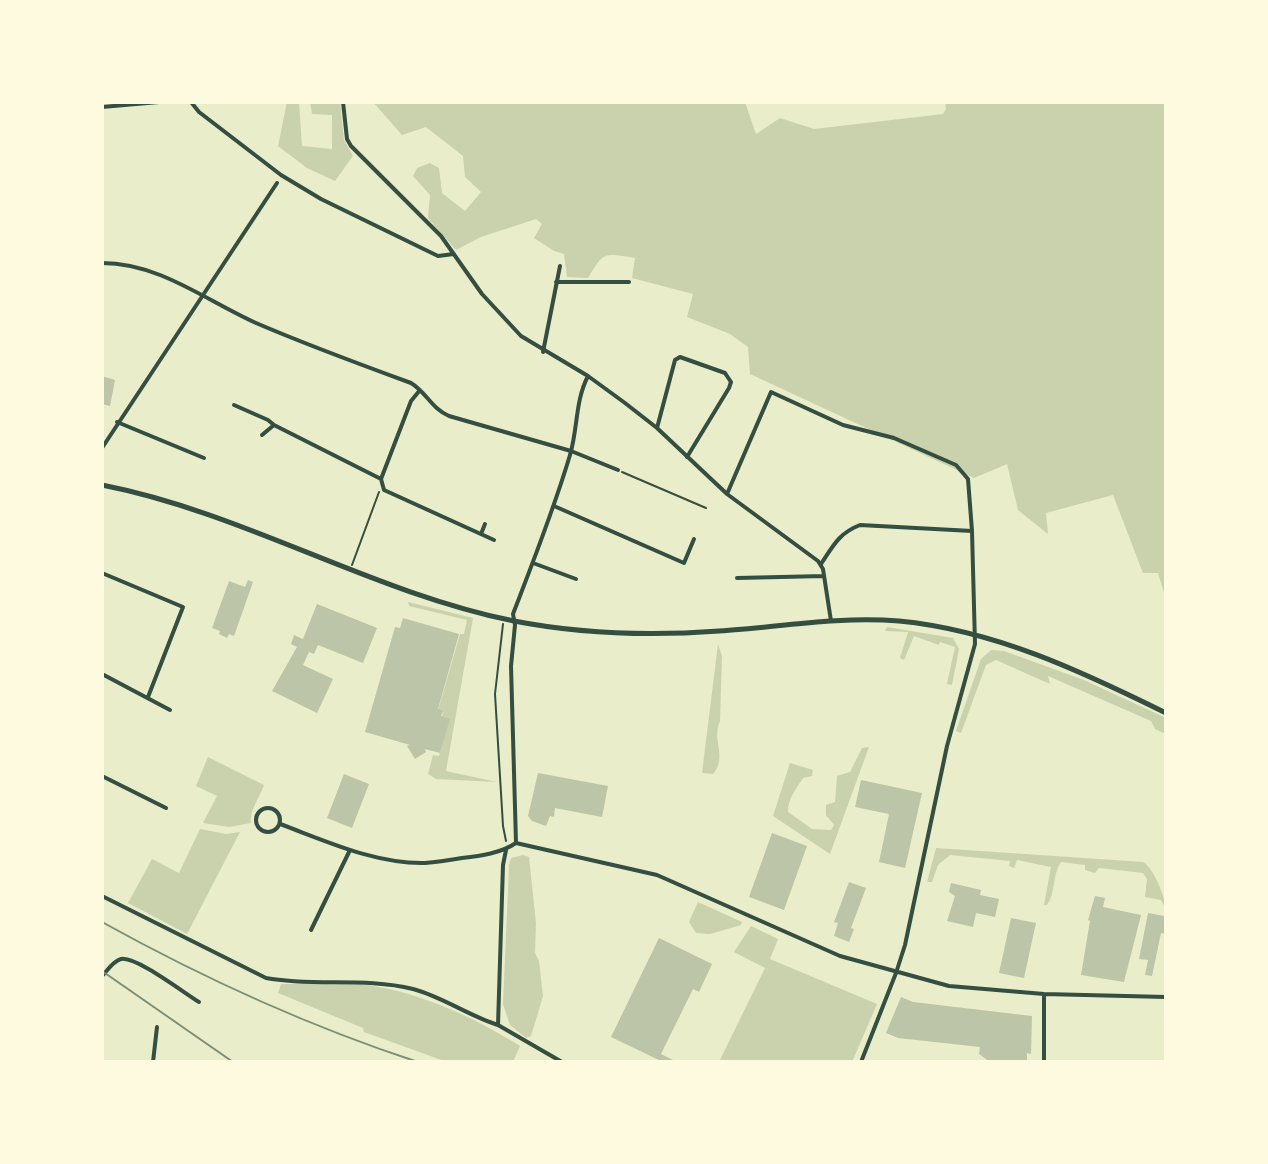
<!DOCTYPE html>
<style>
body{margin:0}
#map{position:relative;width:1268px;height:1164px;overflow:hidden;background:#e9edc9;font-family:"IBM Plex Sans",sans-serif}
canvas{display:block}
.frame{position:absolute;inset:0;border:104px solid #fefae0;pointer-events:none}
</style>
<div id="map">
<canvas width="1268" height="1164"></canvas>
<div class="frame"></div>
</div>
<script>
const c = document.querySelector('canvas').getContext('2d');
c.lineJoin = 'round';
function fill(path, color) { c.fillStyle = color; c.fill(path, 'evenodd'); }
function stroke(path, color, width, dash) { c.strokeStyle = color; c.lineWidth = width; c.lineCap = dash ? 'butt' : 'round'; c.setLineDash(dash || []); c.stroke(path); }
fill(new Path2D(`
 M287,102H299L302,146L332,149V115L312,114L310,102H340L344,140L353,156L335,181L307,168L278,146Z
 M373,102H745L756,134L780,118L814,129L943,114L946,109L945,102H1166V599L1158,573H1143L1113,495L1046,513L1048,534L1018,510L1007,464L974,478L750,374L748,347L730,334L687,317L693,294L632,278L635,258C604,253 604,251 588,278L567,277L564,254L554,251L534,238L542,224L536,219L481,237L456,250L428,218L430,195L413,176L417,168L430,163L439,168L442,193L465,211L481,192L465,177L463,156L426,127L402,135Z
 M408,602L473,618L446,771L497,782L436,779L428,774L433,755L439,756L449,720L442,717L443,711L438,710L460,634H464L467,620L409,606Z
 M887,627L953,638L959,649L952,685L947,684L955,647L940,642L939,645L914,636L904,660L900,658L908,632L885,631Z
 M718,644L722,656L720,721C711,740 728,756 713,774L702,773Z
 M991,650L1004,651L1084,680L1166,718V734L1155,729L1151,721L1048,676L1050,684L996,660L986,665L961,733L956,731L981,659Z
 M869,747L830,854L773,816L790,763L813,770L812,776L803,778C796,789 788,798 788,812L812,829L831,830L834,825L826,815V805L835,802L837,776L850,772L862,748Z
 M208,757L264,785C260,797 249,811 251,823L229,827L203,823L217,796L196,786Z
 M200,829L226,834L240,832L187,934L128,903L152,859L179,873Z
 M936,848L1143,862C1153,867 1165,896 1166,909L1161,900L1145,897L1147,879L1143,873L1099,868L1095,873L1085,870V865L1061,862C1052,875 1056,892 1047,905H1044L1051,867L1017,860L1014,868L1009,866L1010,861L950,855L938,865L932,882H927Z
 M523,855L529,857L536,923L535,953L539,961L543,996L531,1036L526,1038L510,1025L503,1004L509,865L511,858Z
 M698,902L742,922L741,925L710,934L696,933L689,922Z
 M751,926L778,939L770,959L877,1004L852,1062H719L765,968L734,952Z
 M281,984C309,984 339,981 367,985C422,993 473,1017 520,1046L513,1062H447L364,1032L363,1028L278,993Z`), '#cad2ad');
fill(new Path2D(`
 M102,376L115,380L110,406L102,404Z
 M248,580L253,582L234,636L229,634L227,638L219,634L220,631L212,628L229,581L245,587Z
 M317,604L377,628L363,663L318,645L314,654L309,652L303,665L333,679L317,713L272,691L297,647L291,644L294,635L303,639Z
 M403,618L459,634L438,709L443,711L441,716L450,719L440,753L425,749L426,752L415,759L407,746L410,745L365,732L395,627L400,628Z
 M538,773L608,786L602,817L555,808L554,817L550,816L546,826L532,821L528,816Z
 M344,774L369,784L352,828L327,818Z
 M861,780L922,793L905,868L879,862L889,814L855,807Z
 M772,833L807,846L784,910L749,897Z
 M849,882L866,888L851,928L854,929L849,942L834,936L838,923L834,922Z
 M951,883L981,890L980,895L999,899L995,917L976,913L973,927L947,921L955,896L949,892Z
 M1095,896L1105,898L1103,907L1141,915L1124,982L1081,975L1090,921L1088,920Z
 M1148,913L1164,916L1166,920V934L1161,933L1152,976L1145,975L1148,960L1139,959Z
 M1011,918L1036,923L1024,978L999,973Z
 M659,938L712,964L699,992L693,989L661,1054L677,1062H663L611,1037Z
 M901,997L913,1002L1032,1016L1031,1054L1027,1053V1062H990L979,1054L980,1047L898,1038L886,1033Z`), '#bcc5a7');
stroke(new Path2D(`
 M622,472L706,508
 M352,565L379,492
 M503,624L495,694L503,826L506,841`), '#344e41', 2);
stroke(new Path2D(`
 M191,102L199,112L281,175L321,199L438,256L454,254
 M343,102L347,139L351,146L441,236L482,294L521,336L588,376L625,403L657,428L727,494L818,561L823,569L831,621
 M102,107L159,102
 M102,263C159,263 205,300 256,323C307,345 359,364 411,383C426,392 432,409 449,416L571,451L618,470
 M556,282H629
 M543,352L560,266
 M234,405L268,420L274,425L381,479L384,490L494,540
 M117,422L204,458
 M657,428L675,360L680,357L725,373L731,382L729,388L687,457
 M262,435L274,425
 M102,448L277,183
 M381,479L411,401L420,390
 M727,494L771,392L843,425L894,438L956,465L968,479L972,531L975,644L947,746L905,945L896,973L861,1062
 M554,506L684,563L694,539
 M481,534L485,524
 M533,563L576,579
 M821,564C833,546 839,533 860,525L972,531
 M102,573L183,607L148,697
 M737,578L824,576
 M102,674L170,710
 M102,776L166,808
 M256 820a12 12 0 1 1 24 0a12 12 0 1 1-24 0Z
 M280,824C326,841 375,864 425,863C437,862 450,860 462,858C481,856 501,853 516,843L657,875L840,956L949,986L1044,994L1166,997
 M516,843L511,666L515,625L513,614C533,562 554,509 570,455C578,428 575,401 588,376
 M506,850L503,865L498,1025L562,1062
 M102,896L266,978C314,987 364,977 413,989C443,997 469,1016 498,1025
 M311,930L350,850
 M102,976C107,971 113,961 121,959C136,956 184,993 199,1002
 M153,1062L157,1027
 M1044,1062V994`), '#344e41', 4);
stroke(new Path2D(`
 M102,485C245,513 371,592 514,621C581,634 651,636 719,631C778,627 839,616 899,621C994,630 1081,671 1166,713`), '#344e41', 5);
stroke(new Path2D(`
 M102,922C203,978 308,1026 418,1062
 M102,971L233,1062`), '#7c8e77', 2);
</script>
